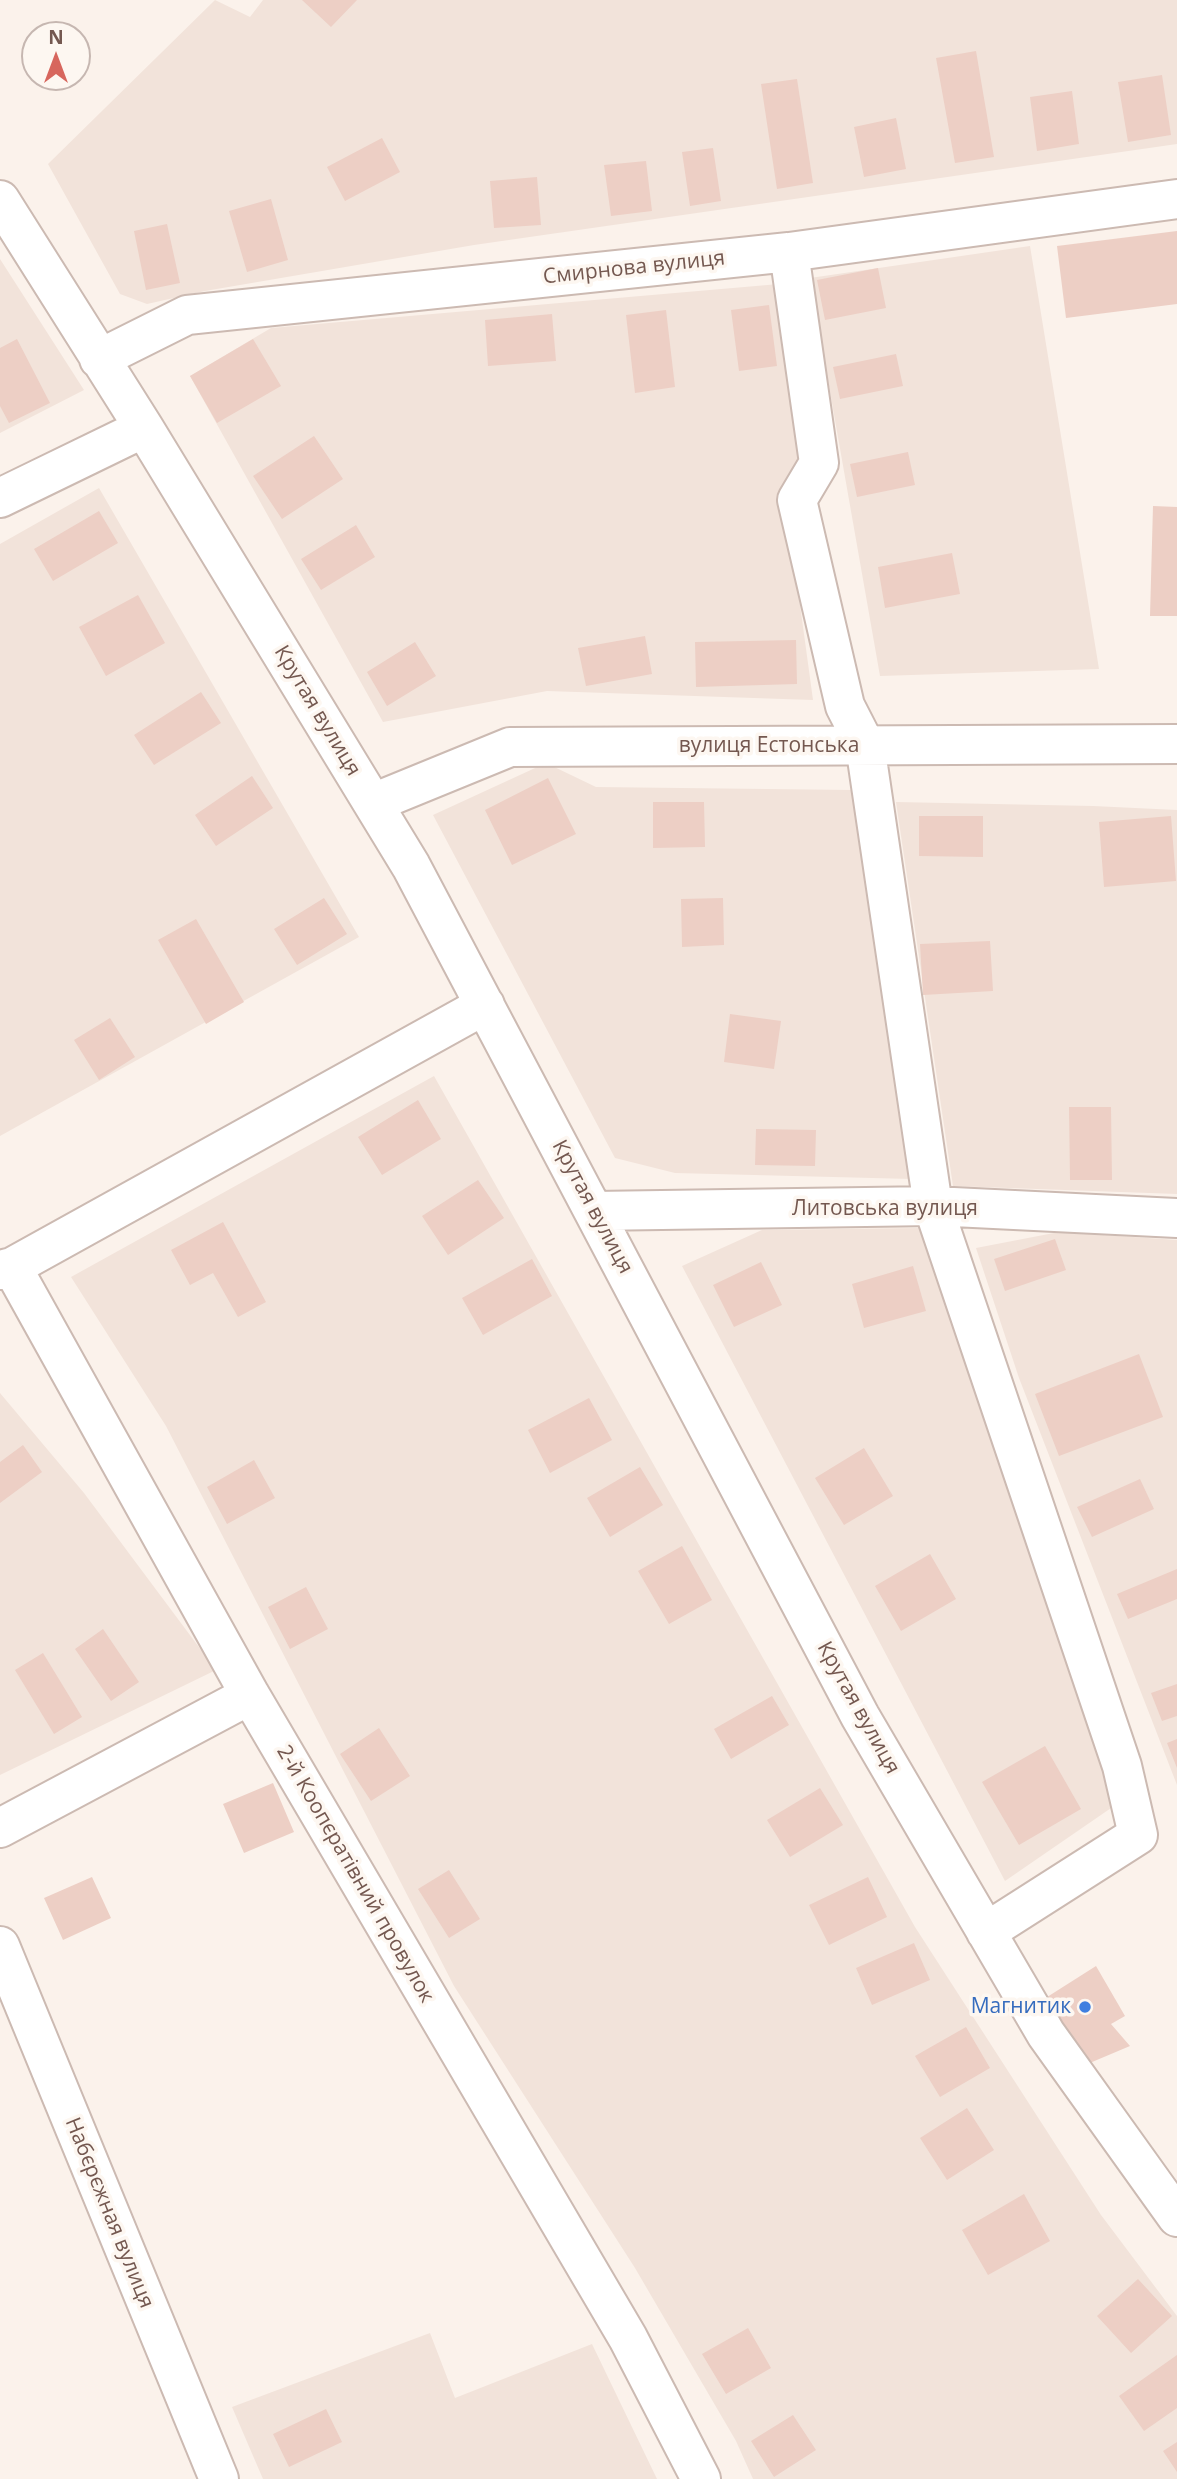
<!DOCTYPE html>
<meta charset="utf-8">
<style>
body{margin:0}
#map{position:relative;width:1177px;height:2479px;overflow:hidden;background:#fbf2eb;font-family:"Open Sans",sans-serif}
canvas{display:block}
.north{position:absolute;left:21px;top:21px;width:70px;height:70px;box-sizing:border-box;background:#fdf7f1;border:2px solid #c6b7b1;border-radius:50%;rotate:0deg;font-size:19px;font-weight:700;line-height:28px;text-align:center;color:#745850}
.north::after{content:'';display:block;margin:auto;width:24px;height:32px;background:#d7665d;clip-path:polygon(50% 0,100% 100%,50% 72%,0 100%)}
</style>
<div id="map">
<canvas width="1177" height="2479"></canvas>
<div class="north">N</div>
</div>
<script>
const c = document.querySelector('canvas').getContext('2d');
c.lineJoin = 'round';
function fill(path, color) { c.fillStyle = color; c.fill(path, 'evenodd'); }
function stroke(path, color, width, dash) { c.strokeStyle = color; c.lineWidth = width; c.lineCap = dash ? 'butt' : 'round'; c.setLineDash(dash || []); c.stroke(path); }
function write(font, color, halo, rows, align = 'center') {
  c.font = font + ' "Open Sans",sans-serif'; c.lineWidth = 7; c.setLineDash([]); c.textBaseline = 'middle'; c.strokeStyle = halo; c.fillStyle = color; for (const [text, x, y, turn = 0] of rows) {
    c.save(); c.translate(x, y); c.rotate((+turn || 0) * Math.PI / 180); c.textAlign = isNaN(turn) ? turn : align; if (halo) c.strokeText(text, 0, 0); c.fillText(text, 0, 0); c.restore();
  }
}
fill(new Path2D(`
 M215,0L250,17L263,0H1177V144L474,245L205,291L147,304L120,294L48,164Z
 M1030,246L1099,669L880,676L810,278Z
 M0,259L84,390L0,433Z
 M779,284L803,470L785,495L813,700L547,691L383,722L190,376L271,328Z
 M99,488L359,937L0,1136V544Z
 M546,763L596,787L852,790L912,1179L675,1173L615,1158L433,815Z
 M896,802L1093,806L1177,810V1194L953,1186Z
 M434,1076L915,1927L1101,2215L1177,2316V2479H753L736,2441L635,2268L454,1986L166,1426L71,1277Z
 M919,1228L1114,1806L1005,1881L682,1266L762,1230Z
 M1059,1232L1177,1240V1785L1019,1378L976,1248Z
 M0,1393L84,1493L216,1670L0,1775Z
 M430,2333L455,2398L592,2344L657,2479H263L232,2407Z`), '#f2e3da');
fill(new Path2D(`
 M302,0H357L331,27Z
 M976,51L994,157L955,163L936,58Z
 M1162,75L1171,135L1128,142L1118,82Z
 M797,79L813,183L777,189L761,84Z
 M1072,91L1079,144L1037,151L1030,97Z
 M896,118L906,169L864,177L854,127Z
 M382,138L400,172L345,201L327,167Z
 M713,148L721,201L690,206L682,152Z
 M646,161L652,211L611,216L604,165Z
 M537,177L541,225L494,228L490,181Z
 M271,199L288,260L247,272L229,211Z
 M167,224L180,283L146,290L134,231Z
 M1177,231V304L1066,318L1057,246Z
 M878,268L886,308L825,320L817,280Z
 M769,305L777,366L739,371L731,310Z
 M666,310L675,387L635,393L626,315Z
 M552,314L556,361L488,366L485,320Z
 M17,339L50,403L9,423L0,406V348Z
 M253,339L281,386L217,423L190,376Z
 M896,354L903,386L840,399L833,367Z
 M314,436L343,479L282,519L253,476Z
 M908,452L915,485L857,497L850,464Z
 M1153,506L1177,507V616H1150Z
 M99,511L118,543L53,581L34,549Z
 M356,525L375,557L321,590L301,559Z
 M952,553L960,594L885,608L878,567Z
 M138,595L165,643L106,676L79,627Z
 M645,636L652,674L586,686L578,648Z
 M796,640L797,684L696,687L695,642Z
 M415,642L436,676L387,706L367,672Z
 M201,692L221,723L154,765L134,735Z
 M252,776L273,808L216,846L195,815Z
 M548,778L576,834L512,865L485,810Z
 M653,802H704L705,847L653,848Z
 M919,816H983V857L919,856Z
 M1171,816L1176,881L1104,887L1099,822Z
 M324,898L347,934L297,965L274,929Z
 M723,898L724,945L682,947L681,899Z
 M196,919L244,1002L206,1024L158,940Z
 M990,941L993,991L923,995L920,944Z
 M730,1014L781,1021L774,1069L724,1062Z
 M110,1018L135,1057L99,1080L74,1040Z
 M418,1100L441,1139L382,1175L358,1137Z
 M1069,1107H1111L1112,1180H1070Z
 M756,1129L816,1130L815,1166L755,1165Z
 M478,1180L504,1218L448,1255L422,1216Z
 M223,1222L266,1302L238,1317L213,1273L190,1285L171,1250Z
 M1055,1239L1066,1270L1005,1291L994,1259Z
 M532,1259L552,1296L483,1335L462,1298Z
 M761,1262L782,1305L734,1327L713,1285Z
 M913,1266L926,1311L864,1328L852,1284Z
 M1139,1354L1163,1417L1059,1456L1035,1394Z
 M589,1398L612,1440L550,1473L528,1430Z
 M23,1445L42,1472L0,1503V1462Z
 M864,1448L893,1496L844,1525L815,1478Z
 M254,1460L275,1498L227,1524L207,1487Z
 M640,1467L663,1505L610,1537L587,1498Z
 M1140,1479L1154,1509L1092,1537L1077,1507Z
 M682,1546L712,1600L669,1624L638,1571Z
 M930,1554L956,1599L901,1631L875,1586Z
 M1177,1569V1599L1128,1619L1117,1594Z
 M306,1587L328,1629L290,1649L268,1607Z
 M103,1629L139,1682L111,1701L75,1649Z
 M43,1653L82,1717L54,1734L15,1670Z
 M1177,1684V1716L1162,1721L1151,1693Z
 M772,1696L789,1725L731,1759L714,1729Z
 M379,1728L410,1776L371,1801L340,1754Z
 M1177,1739V1768L1167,1743Z
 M1045,1746L1081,1809L1019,1845L982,1782Z
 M273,1783L294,1832L244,1853L223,1804Z
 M820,1788L843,1825L790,1857L767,1820Z
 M449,1870L480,1919L449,1938L418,1889Z
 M92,1877L111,1918L63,1940L44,1898Z
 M868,1877L887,1917L829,1945L809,1905Z
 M914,1943L930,1980L872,2005L856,1968Z
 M1096,1966L1125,2016L1111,2024L1130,2046L1085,2065L1044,1999Z
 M966,2027L990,2068L940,2097L915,2056Z
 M967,2108L994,2150L947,2180L920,2138Z
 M1024,2194L1050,2241L988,2275L962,2230Z
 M1138,2279L1172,2316L1131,2353L1097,2316Z
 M748,2328L771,2368L726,2394L702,2354Z
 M1177,2355V2408L1144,2431L1119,2396Z
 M326,2409L342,2442L289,2467L273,2434Z
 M793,2415L816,2450L774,2477L751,2441Z
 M1177,2442V2472L1163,2451Z`), '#edcfc5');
const minor = new Path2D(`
 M0,200L144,428L411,866L860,1716L1046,2034L1177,2217
 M789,252L819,463L797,500L845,706L865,745L933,1206L1122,1766L1138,1835L986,1932
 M99,359L187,315L789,252L1177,199
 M0,498L144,428
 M373,803L510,747L1177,744
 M594,1211L933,1206L1177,1218
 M12,1267L250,1695L628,2338L701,2479
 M0,1270L12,1267L485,1005
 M0,1828L250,1695
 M0,1946L219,2479`);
stroke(minor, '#ccbab2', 42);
stroke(minor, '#fff', 38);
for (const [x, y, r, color] of [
 [1085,2007,7,"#3f7fe0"]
]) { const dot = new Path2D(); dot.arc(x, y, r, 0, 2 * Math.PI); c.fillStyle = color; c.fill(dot); stroke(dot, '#fdf7f1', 2.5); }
write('21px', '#745850', '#fdf7f1', [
 ["Смирнова вулиця",634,268,-6],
 ["Крутая вулиця",317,711,59],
 ["вулиця Естонська",769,746],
 ["Крутая вулиця",592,1207,62],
 ["Литовська вулиця",885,1209],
 ["Крутая вулиця",858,1708,61],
 ["2-й Коопєратівний провулок",355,1874,60],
 ["Набєрєжная вулиця",109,2213,68]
]);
write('21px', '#366cbe', '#fdf7f1', [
 ["Магнитик",1071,2007]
], 'right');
</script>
